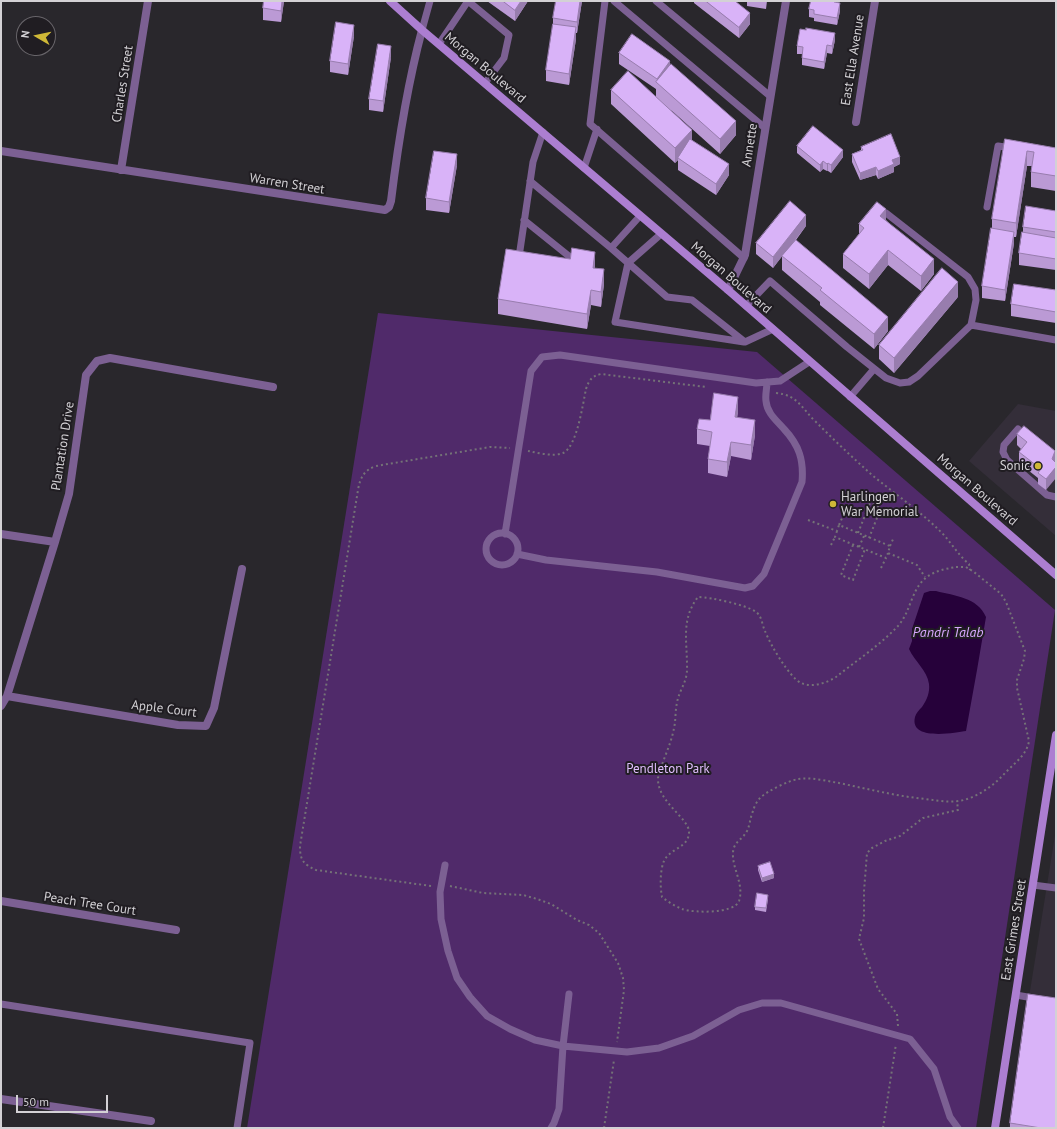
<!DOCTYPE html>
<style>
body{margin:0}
#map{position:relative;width:1057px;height:1129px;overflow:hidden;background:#29272c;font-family:"PT Sans",sans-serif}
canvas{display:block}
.frame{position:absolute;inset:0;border:2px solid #d3d1d5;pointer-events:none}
.north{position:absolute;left:16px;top:16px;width:40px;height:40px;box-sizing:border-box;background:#201d22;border:1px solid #68656a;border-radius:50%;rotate:279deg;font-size:11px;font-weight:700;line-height:16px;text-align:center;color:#d3d1d5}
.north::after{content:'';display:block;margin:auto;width:14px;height:18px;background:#ceb837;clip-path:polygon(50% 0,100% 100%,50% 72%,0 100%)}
.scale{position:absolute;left:16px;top:1095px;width:92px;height:18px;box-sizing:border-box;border:2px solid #d3d1d5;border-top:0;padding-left:5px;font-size:12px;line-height:14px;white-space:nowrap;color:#d3d1d5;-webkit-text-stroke:3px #201d22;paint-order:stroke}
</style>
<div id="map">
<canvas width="1057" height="1129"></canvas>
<div class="frame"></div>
<div class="north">N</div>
<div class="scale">50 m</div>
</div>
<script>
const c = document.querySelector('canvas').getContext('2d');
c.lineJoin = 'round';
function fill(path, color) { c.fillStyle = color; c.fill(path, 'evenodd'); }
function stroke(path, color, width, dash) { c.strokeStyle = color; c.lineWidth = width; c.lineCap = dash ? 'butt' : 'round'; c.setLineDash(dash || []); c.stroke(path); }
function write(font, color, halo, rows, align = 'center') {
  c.font = font + ' "PT Sans",sans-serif'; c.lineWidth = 4; c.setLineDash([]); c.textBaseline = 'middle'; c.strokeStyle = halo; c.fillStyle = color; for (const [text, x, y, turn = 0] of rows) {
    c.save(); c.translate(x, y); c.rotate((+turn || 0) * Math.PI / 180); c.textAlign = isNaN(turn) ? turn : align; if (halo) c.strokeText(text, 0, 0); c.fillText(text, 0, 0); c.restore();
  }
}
fill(new Path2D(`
 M1018,404L1056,411V536L969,461Z
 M1056,829V1128H1008Z`), '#342e39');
fill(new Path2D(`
 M378,313L757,352L1055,610L976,1128H247Z`), '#502a6a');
fill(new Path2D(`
 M930,591H936C955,596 977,597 986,617L977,670L966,731C954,733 909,741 915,717C916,713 919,710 922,707C927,700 930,692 929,684C927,670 915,662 909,649L912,641V629L924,593Z`), '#26013a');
stroke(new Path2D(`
 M776,393C798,395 802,409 816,422C834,440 853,458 872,475C895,494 920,511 941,532C951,542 958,555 969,564L970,570
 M528,451C539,453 553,457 563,453C577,447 583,403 586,389C589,380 592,376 601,374L706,387
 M808,520L837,531L839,525L890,546L888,553L917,565L925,577
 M839,525L843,516
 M837,531L835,537L886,558L888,553
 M858,533L870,503L881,508L869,538
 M831,545L835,537
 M853,545L841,575L853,580L865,549
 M890,546L894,537
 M859,547L864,536
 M956,567H966L974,572L1001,594L1006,602L1025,651L1024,659L1017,680V688L1029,741C1027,754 1016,762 1006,772C996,783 985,792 970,798C955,804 941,801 925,799C896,796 868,789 839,783C826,781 812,777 798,779C788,781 767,791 760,798C757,801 754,807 753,811C750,818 750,825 747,831C741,842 732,841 733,857C734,871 744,886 739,901C734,914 694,913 682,909C675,906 668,902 662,897C660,887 660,870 664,861C670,848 689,848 689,832C689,818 657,802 658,778C662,761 671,745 674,728C676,720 675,711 677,703C679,689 688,683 687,665C687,641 681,619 698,597C710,597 747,605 756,612C762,616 762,625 765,631C770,644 789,677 801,683C813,688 826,683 836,677C856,661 880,645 898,626C905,618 908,609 912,599C921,576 932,571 956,567Z
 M881,568L886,558
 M431,886L316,870C303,864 300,860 300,846L358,490C360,478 364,470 376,466L490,447L510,448
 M450,886L483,893L523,895L537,899L551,904L577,920L589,925L599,933L618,963L623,978L624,990L617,1042
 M898,1026L897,1014L878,989L859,939L864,918V891L867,853L872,848L885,841L900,836L923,818L958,810L957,801
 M604,1128L614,1060
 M883,1128L896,1044`), '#747277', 2, [2, 3]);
stroke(new Path2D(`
 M605,1L590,124L744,258
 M614,1L765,128
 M656,1L770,96
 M422,30L430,1
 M439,44L468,1L509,35L504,58L485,83
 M584,168L597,129
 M530,181L611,248L667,297L692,300L745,342L773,329
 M987,207L998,146L1012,148
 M524,220L570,257
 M661,234L628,263L615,322L744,342
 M611,248L640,216
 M519,257L533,162L543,132
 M746,306L770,281L847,347L886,378L900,383L909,382L918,376L971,325L976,300L975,289L968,277L886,213
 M971,325L1056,340
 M850,397L874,369
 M1018,429L1004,445L1003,452L1007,460L1047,495L1056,497
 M486 549a16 16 0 1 1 32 0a16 16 0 1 1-32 0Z
 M505,534L531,371L542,357L560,355L756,383L780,381L809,362
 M517,554L546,560L657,572L745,588L753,586L764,574L802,482C804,460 799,445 784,429C776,420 767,413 766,401C765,395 767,388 767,382
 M445,865L440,892L441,919L448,951L457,978L470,997L487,1016L510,1029L535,1040L563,1046L616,1051L627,1052L659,1048L693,1036L739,1010L762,1003H781L910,1039L934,1069L950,1117L958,1128
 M1033,885L1056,888
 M1016,995L1056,1002
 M1,1004L250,1043L237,1128
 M551,1128L554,1123L559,1109L563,1046L569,994`), '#7c6093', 7);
stroke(new Path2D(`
 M856,122L875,1
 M1,151L385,210L389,207L391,201C398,144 407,86 422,30
 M121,170L148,1
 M728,290L745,255L786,1
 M1,534L55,542
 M7,696L178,725L206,726L214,708L242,569
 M1,706L7,696L55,542L69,494L86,375L97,361L110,358L273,387
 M1,901L176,930
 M1,1099L151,1121`), '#7c6093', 8);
stroke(new Path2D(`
 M390,1L422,30L728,290L1056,575
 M995,1128L1056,735`), '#ac7ed1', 8);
fill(new Path2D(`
 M264,1H284L281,22L263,20V8Z
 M487,1H528L515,21Z
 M556,1H582L577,33H576V39L569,85L546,81V70L553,24V18Z
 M694,1H735L750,24L739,38L694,3Z
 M747,1H767L766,9L747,6Z
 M811,1H836V3L840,11L837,25L814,21V18L809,17V9Z
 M354,36L348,75L330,72V61Z
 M835,40L832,54L827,53L824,69L802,65V54H797V46Z
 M619,53L670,65L736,135L720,154L671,110L692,140L729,175L716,195L678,170V160L675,163L611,104V90L656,96V89L619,64Z
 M391,57L383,112L369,110V99Z
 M1005,139L1056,148V191L1031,187V172L1032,166H1027L1016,237H1014V243L1005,301L982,298V286L992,228V219Z
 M797,146L843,157L831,173L828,171H827L823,169L820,172L797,153Z
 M861,147L900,164L894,167V172L878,179L876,175L860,180L852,162V154L861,150Z
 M457,165L449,213L426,210V198Z
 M1056,211V270L1019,265V253L1023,233V227Z
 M886,220L934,274L921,291L888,265L869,289L843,268V254L859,234V224Z
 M806,226L796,240L888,331L874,349L820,305V302L782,270V256L773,268L756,254V243Z
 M595,268L604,284L601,307L591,305L587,329L498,314V299Z
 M1056,290V323L1011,316V304Z
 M958,297L894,373L879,359V345Z
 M738,412L737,417L755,435L751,460L731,456L727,477L708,473V459L710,446L697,444V429L710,420Z
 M1017,434L1055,451L1046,490L1038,484V478L1019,463V452L1021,449L1017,445Z
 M758,866L774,878L762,882L758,870Z
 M768,899L766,912L755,910V907Z
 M1010,1123L1056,1128H1010Z`), '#bb9ad5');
fill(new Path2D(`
 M282,1H284L281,22V11Z
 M521,1H528L515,21V10Z
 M580,1H582L577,33V22Z
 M840,3V11L837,25V18Z
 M750,13V24L739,38V27Z
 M354,25V36L348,75V64Z
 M576,27V39L569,85V74Z
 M835,33V40L832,54V46Z
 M827,45V53L824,69V62Z
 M391,46V57L383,112V101Z
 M670,61V72L657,84V79Z
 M736,121V135L720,154V139Z
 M692,130V144L678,158V160L675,163V148Z
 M843,150V157L831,173V165Z
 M1027,151V166L1016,237V223Z
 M457,154V165L449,213V202Z
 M900,157V164L894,167V172L878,179V171L892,160Z
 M823,161V169L820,172V165Z
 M828,163V171H827V164Z
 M729,164V175L716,195V184Z
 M876,167V175L860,180V173Z
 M886,209V223L880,216Z
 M806,215V226L773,268V257Z
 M1014,232V243L1005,301V290Z
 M888,250V265L869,289V274Z
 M595,252V267L593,282V268Z
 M934,259V274L921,291V276Z
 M604,269V284L601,307V292Z
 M958,282V297L894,373V358Z
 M591,290V305L587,329V314Z
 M888,317V331L874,349V334Z
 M738,397V412L735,432V417Z
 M755,420V435L751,460V445Z
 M731,442V456L727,477V462Z
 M1055,451V462L1052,459Z
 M1056,467V478L1046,490V479Z
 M774,874V878L762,882V878Z`), '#987dae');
const building = new Path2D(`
 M264,1H282L281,11L263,8Z
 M503,1H521L515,10Z
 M556,1H580L577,22L553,18Z
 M706,1H735L750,13L739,27Z
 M811,1H835L834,2L840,3L837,18L814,14V10L809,9Z
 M336,22L354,25L348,64L330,61Z
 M553,24L576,27L569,74L546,70Z
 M806,28L835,33L832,46L827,45L824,62L802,58L803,47L797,46L800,29L806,30Z
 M632,34L670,61L657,79L619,53Z
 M378,44L391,46L383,101L369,99Z
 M671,64L736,121L720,139L656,82Z
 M628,71L692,130L675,148L611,90Z
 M813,126L843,150L831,165L828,163L827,164L823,161L820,165L797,146Z
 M891,134L900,157L892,160L894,164L878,171L876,167L860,173L852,154L863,150L861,147Z
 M690,139L729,164L716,184L678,158Z
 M1005,139L1056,148V176L1031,172L1034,152L1027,151L1016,223L992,219Z
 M434,151L457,154L449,202L426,198Z
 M790,201L806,215L773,257L756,243Z
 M877,202L886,209L880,216L934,259L921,276L888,250L869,274L843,254L864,228L859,224Z
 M1026,206L1056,211V232L1023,227Z
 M991,228L1014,232L1005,290L982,286Z
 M1022,232L1056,238V259L1019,253Z
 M796,240L888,317L874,334L820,290L822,288L782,256Z
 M572,248L595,252L593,268L604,269L601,292L591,290L587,314L498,299L506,249L570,259Z
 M942,268L958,282L894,358L879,345Z
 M1014,284L1056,290V312L1011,304Z
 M714,393L738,397L735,417L755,420L751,445L731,442L727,462L708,459L712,432L697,429L699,419L710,420Z
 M1024,426L1055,451L1052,459L1056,463V467L1046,479L1038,473L1041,469L1019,452L1027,442L1017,434Z
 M770,862L774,874L762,878L758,866Z
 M757,893L768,895L766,908L755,907Z
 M1028,994L1056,998V1128H1041L1010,1123Z`);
fill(building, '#d9b3f8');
stroke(building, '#987dae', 1);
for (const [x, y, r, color] of [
 [1038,466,4,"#ceb837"],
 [833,504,4,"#ceb837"]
]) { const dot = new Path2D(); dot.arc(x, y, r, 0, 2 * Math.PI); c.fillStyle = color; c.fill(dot); stroke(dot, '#201d22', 1.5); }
write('13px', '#d3d1d5', '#201d22', [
 ["East Ella Avenue",853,60,-81],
 ["Morgan Boulevard",485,68,40],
 ["Charles Street",123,84,-81],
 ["Annette",750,145,-81],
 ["Warren Street",287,184,9],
 ["Morgan Boulevard",731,278,41],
 ["Plantation Drive",63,446,-81],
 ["Morgan Boulevard",977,490,41],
 ["Apple Court",164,709,7],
 ["Peach Tree Court",90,904,9],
 ["East Grimes Street",1014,930,-81]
]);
write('13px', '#d3d1d5', '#201d22', [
 ["Sonic",1030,466],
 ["Harlingen",841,497,"left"],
 ["War Memorial",841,512,"left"]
], 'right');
write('13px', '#e1befe', '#201d22', [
 ["Pendleton Park",668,769]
]);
write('italic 14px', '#d8a8fe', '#201d22', [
 ["Pandri Talab",948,633]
]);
</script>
